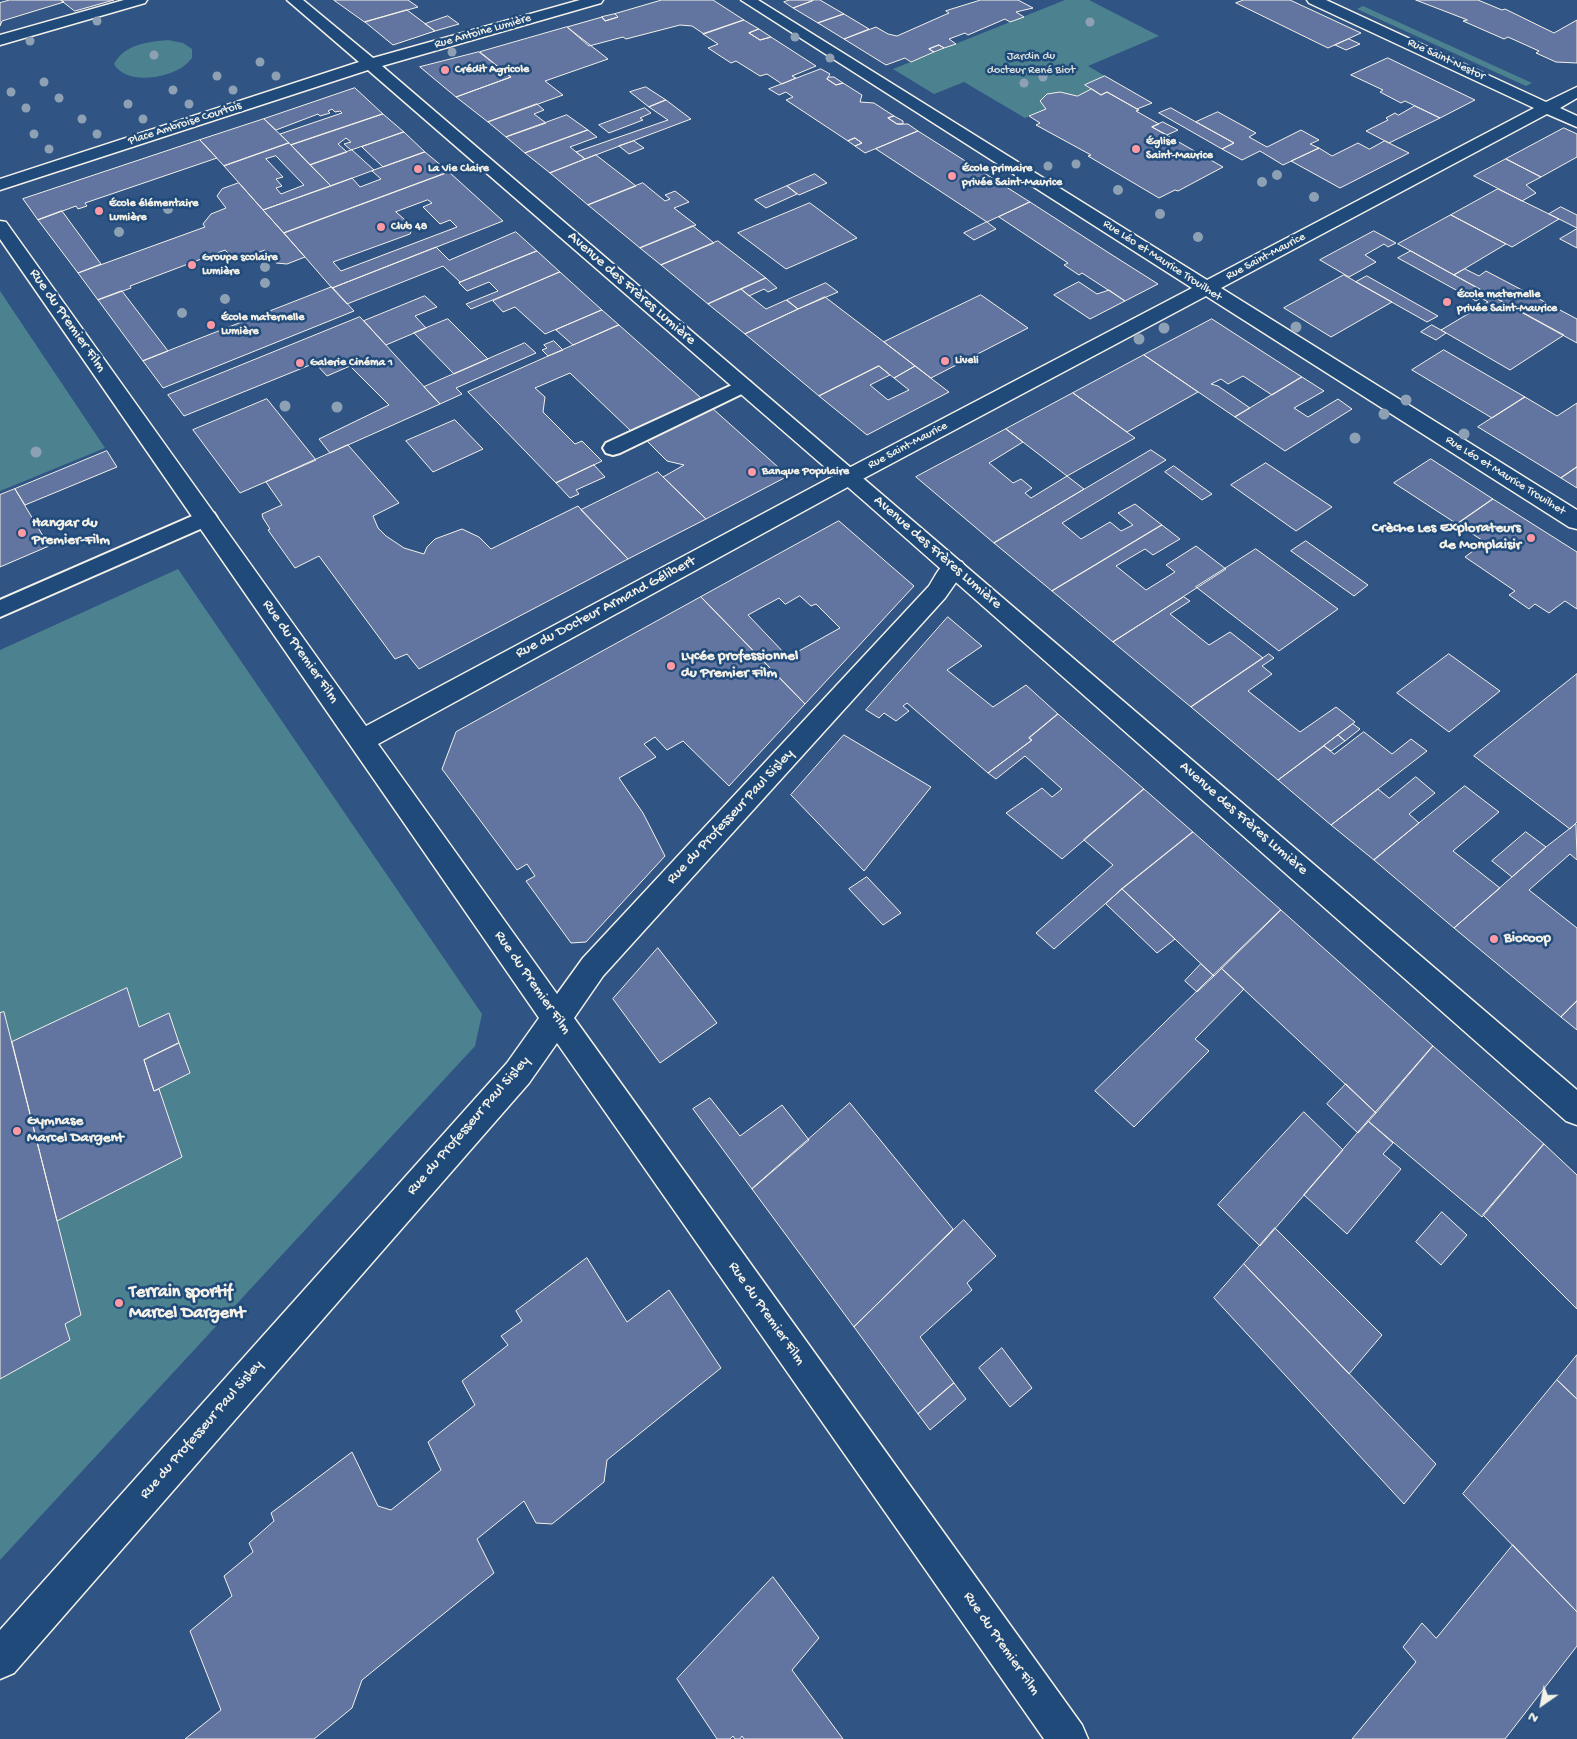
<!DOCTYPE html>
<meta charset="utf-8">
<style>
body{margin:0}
#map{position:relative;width:1577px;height:1739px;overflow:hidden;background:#305484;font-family:"Gochi Hand",sans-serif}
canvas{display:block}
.north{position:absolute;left:1517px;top:1679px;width:50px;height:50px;-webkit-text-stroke:4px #1f4a7a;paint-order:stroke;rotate:213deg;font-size:14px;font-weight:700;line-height:20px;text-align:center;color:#f4f1e8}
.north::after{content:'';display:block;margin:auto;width:18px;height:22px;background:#f4f1e8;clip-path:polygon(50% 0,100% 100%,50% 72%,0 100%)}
</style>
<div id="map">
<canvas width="1577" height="1739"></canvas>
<div class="north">N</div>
</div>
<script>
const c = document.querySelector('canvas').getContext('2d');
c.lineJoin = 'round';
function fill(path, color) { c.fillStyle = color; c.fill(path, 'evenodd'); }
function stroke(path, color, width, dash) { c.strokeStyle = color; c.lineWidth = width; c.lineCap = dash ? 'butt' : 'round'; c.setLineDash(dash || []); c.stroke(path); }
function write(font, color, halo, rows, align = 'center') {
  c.font = font + ' "Gochi Hand",sans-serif'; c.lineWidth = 5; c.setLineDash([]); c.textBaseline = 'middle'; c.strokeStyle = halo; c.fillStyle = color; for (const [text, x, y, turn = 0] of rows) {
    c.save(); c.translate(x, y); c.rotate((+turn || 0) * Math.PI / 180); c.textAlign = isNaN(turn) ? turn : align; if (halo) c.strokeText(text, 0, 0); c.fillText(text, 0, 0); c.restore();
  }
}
fill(new Path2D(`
 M1065,0H1089L1159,36L1088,66L1105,76L1085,85L1092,89L1025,118L964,82L934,94L893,69Z
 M1363,6L1532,83L1526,86L1357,9Z
 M168,40L183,43L192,49V58C190,60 187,64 184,66C166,79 126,85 114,64C125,44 147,42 168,40Z
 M0,291L105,448L0,491Z
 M178,569L482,1014L475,1046L0,1560V650Z`), '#4c8290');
const building = new Path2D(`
 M10,0H61L64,2L2,21L0,26V3Z
 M61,0H114L75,11Z
 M334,0H408L418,7L365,22Z
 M662,0H713L744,20L704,34L692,26L680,25L626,39L623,37L589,46L567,27L602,17L605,21L618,17L615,14Z
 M790,0H811L812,1L793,8L784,2Z
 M820,0L844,14L818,23L793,8L814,0Z
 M981,0H1018L1033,8L1016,12L1024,17L1010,22L1005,19L968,35L965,33L949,39L956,44L944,48L939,45L929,49L934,52L911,62L905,58L886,65L844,39L876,27L888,34L897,36L949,13L946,11Z
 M1244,0H1290L1361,33L1328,48L1236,3Z
 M1416,0H1478L1502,10L1505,9L1554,33L1577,20V63L1556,62L1536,53L1539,51L1508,37L1504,39L1463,21L1467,20Z
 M407,10L435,31L393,45L365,22Z
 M615,14L618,17L605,21L602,17Z
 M844,14L869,29L844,39L818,23Z
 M448,16L459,24L435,31L425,24Z
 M744,20L759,29L749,33L760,40L771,37L816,66L792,76L796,78L782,84L767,74L760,76L736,61L731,63L708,48L718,44L703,34Z
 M567,27L608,59L545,81L563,95L488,122L456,97L511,77L480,52Z
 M759,29L771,37L760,40L749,33Z
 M1349,39L1360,44L1346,50L1335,45Z
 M939,45L944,48L934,52L929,49Z
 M479,52L511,77L456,97L420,67Z
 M1388,58L1475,100L1440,118L1405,101L1401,103L1380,92L1383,90L1351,75Z
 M821,69L830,74L827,79L836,85L843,83L862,95L860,102L874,103L894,116L888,118L897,124H908L918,131L865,153L855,146L862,143L855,138L848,141L786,100L793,97L786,92L779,95L769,89Z
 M1105,76L1152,103L1137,109L1107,92L1101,95L1085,85Z
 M829,77H834L843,83L836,85L827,79Z
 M646,87L666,100L649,107L630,92Z
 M355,88L383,114L291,145L280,134L342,113L340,111L335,112L332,109L328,111L330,113L320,116L318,114L276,130L264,119Z
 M1092,89L1101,95L1107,92L1139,110L1136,111L1159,124L1152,127L1223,167L1178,191L1175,190L1159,198L1088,156L1091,155L1036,125L1040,123L1029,116L1046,109L1040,101L1047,94L1060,92L1077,96Z
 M666,100L691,119L585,159L576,152L668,120L649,107Z
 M537,104L544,110L534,114L546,123L506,137L488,122Z
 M1415,106L1440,118L1389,143L1366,131L1388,120L1386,118L1395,113L1398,115Z
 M645,108L651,113L640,118L643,120L609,133L599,125Z
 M1171,108L1196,122L1234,143L1222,149L1159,113Z
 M1218,112L1256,133L1249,137L1267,147L1301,130L1319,140L1310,144L1319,148L1283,165L1260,151L1242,160L1222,149L1234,143L1196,122Z
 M383,114L404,132L351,150L344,144L351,142L346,138L338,144L347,152L310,165L291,145Z
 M567,115L588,130L525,153L506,137Z
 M894,116L903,121V124H897L888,118Z
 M264,119L289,143L224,166L200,140Z
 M1163,122L1178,130L1167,135L1152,127Z
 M1564,128L1577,134V157L1541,177L1506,159Z
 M588,130L597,137L570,147L585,159L550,173L525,153Z
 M918,131L1030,202L987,222L876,149Z
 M404,132L425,152L383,167L362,147Z
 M855,138L862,143L855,146L848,141Z
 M200,140L217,158L85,203L87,206L78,209L76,206L38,220L23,199Z
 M634,141L644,148L629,154L619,146Z
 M1385,141L1409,153L1340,188L1291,161L1319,148L1332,156L1358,143L1369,149Z
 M289,143L331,186L263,210L224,166ZM276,156L304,185L281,194L276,188L282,186L276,179L283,177L266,159Z
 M352,150L374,170L331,186L310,165Z
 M425,152L449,172L284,233L263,210L352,178L360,187L381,179L372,171Z
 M596,155L636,186L588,205L550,173Z
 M1506,159L1541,177L1526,185L1536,193L1522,201L1474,176Z
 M449,172L503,221L332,288L284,233ZM428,200L432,203L423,207L440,224L450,220L457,227L341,271L333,262L410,234L413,227L396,212Z
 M815,174L827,183L799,195L787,186Z
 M239,183L305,257L287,264L276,263L265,250L251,255H230L225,250L130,286L131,288L98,300L78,273L205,227L203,224L211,214L226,208L217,196L222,189Z
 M643,183L665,201L670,199L665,195L675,191L689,202L674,208L696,225L640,248L588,205Z
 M787,186L797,194L766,208L755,200Z
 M1498,189L1549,214L1559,219L1512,247L1451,215Z
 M1030,202L1109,253L1158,284L1125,301L1082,273L1079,275L1064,265L1068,263L999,217Z
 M810,203L857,238L786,269L738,233Z
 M1561,207L1577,215V228L1549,214Z
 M62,211L101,264L78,273L38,220Z
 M1451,215L1506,244L1454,275L1398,244Z
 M987,222L996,229L974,240L964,233Z
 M693,226L714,243L661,265L640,248Z
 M1577,229V248L1560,239Z
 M1374,231L1396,243L1388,247L1384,244L1365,255L1376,262L1349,277L1320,260Z
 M516,232L537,251L460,282L443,266L347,304L332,288L436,247L449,260Z
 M718,241L766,278L708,304L661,265Z
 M537,251L560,272L471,309L466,304L498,291L489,282L467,291L459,283Z
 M1411,251L1454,275L1564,335L1510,370L1441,330L1488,302L1481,298L1476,301L1398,258Z
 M1465,269L1479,276L1486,271L1577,319V343L1454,275Z
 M560,272L602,310L545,334L515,307L503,312L493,301Z
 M1344,275L1392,302L1331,337L1284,308Z
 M1367,276L1438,316L1427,322L1356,282Z
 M766,278L777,288L768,292L764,289L749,296L741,289Z
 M1079,282L1097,294L1109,290L1125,301L1090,319L1054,295Z
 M826,283L838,292L798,309L787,300Z
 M332,287L354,311L163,388L143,361Z
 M741,289L766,309L786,300L798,309L745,334L708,304Z
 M122,291L168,351L143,361L98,300Z
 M981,295L1028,328L931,378L884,342Z
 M425,296L437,307L415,316L426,328L386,345L364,321Z
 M825,297L884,342L915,366L894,378L879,366L819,396L745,334Z
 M602,310L619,325L573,345L556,330Z
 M360,317L440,404L330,453L319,439L389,405L350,366L327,376L315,363L184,416L168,395Z
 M448,319L488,359L454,374L414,333Z
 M1212,319L1274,359L1302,377L1272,395L1243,376L1228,384L1221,379L1211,384L1218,386L1250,408L1235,417L1144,355Z
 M619,325L701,398L631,431L570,373L535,388L545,397L543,412L575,444L582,441L602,461L556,483L468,392Z
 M1432,325L1441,330L1446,333L1436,340L1421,332Z
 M554,341L563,350L548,356L542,350L547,348L544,345Z
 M525,343L536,353L456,388L462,394L440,404L424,387Z
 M1444,350L1525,397L1492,418L1412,370Z
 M1144,355L1198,392L1127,432L1073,393Z
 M879,366L890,375L870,385L888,400L909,390L894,378L915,366L949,392L867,435L819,396Z
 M1302,377L1324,391L1294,408L1308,417L1338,399L1352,409L1285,451L1235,417Z
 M1073,393L1135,438L1067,476L1006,429Z
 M1525,397L1557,416L1577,403V467L1561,478L1478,427Z
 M267,399L316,460L240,493L193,430Z
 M712,408L788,476L706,519L663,477L684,465L667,461L646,440Z
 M455,420L483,449L433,472L406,441Z
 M1006,429L1023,442L989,463L1013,483L1021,479L1032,488L1025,493L1031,498L1067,476L1084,489L994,543L916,477Z
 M348,445L399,503L373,516L378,528L386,536L404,548L424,554L427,547L435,539L462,529L479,537L491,549L578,506L628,559L419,669L407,654L395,659L319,556L295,568L268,530L270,529L263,518L262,514L282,505L266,482Z
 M1151,450L1166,460L1062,523L1081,539L1110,522L1121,531L1133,525L1118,513L1135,504L1162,525L1052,591L994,543Z
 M107,451L117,467L25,505L15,489Z
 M1431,459L1493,499L1457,524L1394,483Z
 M1266,463L1332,507L1296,531L1231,485Z
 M594,465L605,477L576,490L579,494L570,498L556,483Z
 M1174,466L1212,494L1202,500L1165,472Z
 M1577,467V488L1561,478Z
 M658,472L706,519L628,559L581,510Z
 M15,489L49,546L0,567V495Z
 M1493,499L1577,552V609L1565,601L1549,613L1535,604L1529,609L1509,595L1515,591L1465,557L1485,542L1457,524Z
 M839,521L914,586L805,704L701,597ZM800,596L811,606L816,604L840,628L788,657L748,615L779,598L785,604Z
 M1162,525L1180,539L1153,555L1145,549L1116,566L1146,590L1175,572L1166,565L1196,546L1226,569L1113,642L1052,591Z
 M1306,541L1368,585L1354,596L1291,551Z
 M1256,549L1338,609L1279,651L1196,587Z
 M701,597L805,704L729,786L683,741L667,750L655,737L644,744L656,757L619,778L643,813L665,856L586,942L571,943L526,881L535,876L527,864L517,870L442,769L456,732Z
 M1184,597L1190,601L1170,614L1209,645L1230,632L1263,658L1191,707L1113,642Z
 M948,617L982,646L947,670L993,707L1026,685L1058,714L1029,738L1032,740L988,773L907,703L903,706L909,711L896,721L884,713L879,718L866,710Z
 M1269,654L1274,658L1262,666L1272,674L1248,691L1300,732L1336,707L1355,722L1278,780L1191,707Z
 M1449,654L1500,691L1449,732L1397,693Z
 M1577,674V822L1570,829L1474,756Z
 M1058,714L1144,789L1062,859L1006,813L1042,788L1052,797L1062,789L1025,756L996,779L988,773L1032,740L1029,738Z
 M1353,724L1360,729L1345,741L1338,735Z
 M1364,732L1392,754L1411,739L1427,751L1331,825L1278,780L1324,746L1334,754Z
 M844,735L931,787L864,871L791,795Z
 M1338,735L1345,741L1331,751L1324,746Z
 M1416,777L1435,793L1409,814L1419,823L1374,860L1331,825L1378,789L1389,798Z
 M1465,786L1499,812L1453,851L1500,888L1454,928L1374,860Z
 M1144,789L1193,832L1122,889L1054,949L1036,933L1113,865L1084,840Z
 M1576,824L1577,860L1570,854L1529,890L1577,928V1001L1561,1017L1454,928L1546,847Z
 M1193,832L1281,910L1214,976L1122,889Z
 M1526,832L1546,847L1512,877L1492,861Z
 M867,877L901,913L883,925L849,889Z
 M1122,889L1175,939L1157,953L1106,904Z
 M1281,910L1433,1046L1376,1113L1221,968Z
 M658,948L717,1023L660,1063L613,999Z
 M1201,964L1214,976L1197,992L1185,981Z
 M1221,968L1244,989L1195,1039L1209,1051L1134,1127L1095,1091Z
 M127,988L139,1027L169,1013L179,1043L144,1060L154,1091L159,1089L182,1157L57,1221L12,1042Z
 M1577,1001V1030L1561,1017Z
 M4,1012L81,1315L65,1324L70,1340L0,1379V1013Z
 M179,1043L190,1073L154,1091L144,1060Z
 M1433,1046L1544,1144L1482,1217L1368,1121Z
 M1346,1084L1376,1113L1358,1133L1327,1104Z
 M710,1098L740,1136L782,1105L809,1140L752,1189L693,1109Z
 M850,1103L953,1229L854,1327L752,1189Z
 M1304,1112L1343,1150L1260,1246L1218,1205Z
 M1368,1121L1393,1143L1383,1154L1401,1169L1347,1234L1304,1195Z
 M1544,1144L1577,1175V1309L1483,1215Z
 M1442,1212L1467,1235L1441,1265L1416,1242Z
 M964,1220L996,1256L967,1283L972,1290L920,1337L954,1383L918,1414L854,1327Z
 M1275,1228L1382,1335L1349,1374L1244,1264Z
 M587,1258L627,1322L669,1290L721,1368L607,1460L604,1482L552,1524L536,1523L524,1501L477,1539L494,1573L362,1680L352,1708L314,1739H185L221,1710L190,1631L232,1596L224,1576L253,1552L249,1543L274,1521L271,1513L352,1452L378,1506L391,1510L441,1470L428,1442L475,1405L462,1381L508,1345L501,1336L522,1321L516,1311Z
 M1244,1264L1436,1464L1404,1504L1214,1298Z
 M1002,1348L1032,1388L1010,1407L979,1368Z
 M1577,1355V1399L1557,1380Z
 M1557,1380L1577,1399V1612L1463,1494Z
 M954,1383L966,1399L930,1430L918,1414Z
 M1513,1545L1577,1612V1646L1505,1739H1352L1416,1662L1403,1647L1422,1623L1436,1638Z
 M773,1577L819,1638L792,1670L843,1739H744L742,1736L740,1739H735L733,1736L730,1739H717L677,1679Z`);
fill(building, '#6275a1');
stroke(building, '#f4f1e8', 1);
const lane = new Path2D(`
 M743,380L750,382L753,386L750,390L620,453L613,455L606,453L603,448L606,443Z
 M206,510L214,513L217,518L214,523L0,617V600Z`);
const street = new Path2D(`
 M124,0H147L145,3L0,45V35Z
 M741,0H758L1207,280L1534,108L1309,3L1307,0H1326L1546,102L1577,87V98L1560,108L1577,116V127L1547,114L1221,288L1577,510V529L1569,527L1206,296L857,482L378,744L557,994L583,958L929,586C938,572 943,556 962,562L966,568L945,598L603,976L574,1018L1082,1725L1088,1739H1044L557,1043L529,1083L14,1673L0,1679V1630L507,1063L539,1018L0,239V221L6,222L366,726L841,472L1192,288Z`);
const secondary = new Path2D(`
 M287,0H303L373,58L580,0H603L601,3L382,66L1577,1090V1125L1566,1121L865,502L368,70L0,190V179L359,62Z`);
stroke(lane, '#f4f1e8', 4);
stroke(street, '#f4f1e8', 3);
stroke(secondary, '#f4f1e8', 3);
fill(lane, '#1f4a7a');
fill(street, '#1f4a7a');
fill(secondary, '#1f4a7a');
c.fillStyle = '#8ea1b4';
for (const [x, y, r] of [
 [97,21,4.5],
 [1090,22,4.5],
 [795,37,4.5],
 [30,41,4.5],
 [452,52,4.5],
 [154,55,4.5],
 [830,58,4.5],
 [260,62,4.5],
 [217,76,4.5],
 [276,76,4.5],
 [1043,77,4.5],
 [44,82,4.5],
 [1024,83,4.5],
 [173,90,4.5],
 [233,90,4.5],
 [11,92,4.5],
 [59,98,4.5],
 [128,104,4.5],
 [189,104,4.5],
 [26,108,4.5],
 [82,119,4.5],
 [143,119,4.5],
 [34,134,4.5],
 [97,134,4.5],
 [49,149,4.5],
 [1076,164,4.5],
 [1048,166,4.5],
 [1277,175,5],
 [1262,182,5],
 [1118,190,5],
 [1314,197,5],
 [168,209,5],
 [1160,214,5],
 [119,232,5],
 [1198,237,5],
 [265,267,5],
 [265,283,5],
 [225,299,5],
 [182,313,5],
 [1296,327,5.5],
 [1164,328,5.5],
 [1139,339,5.5],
 [1406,400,5.5],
 [285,406,5.5],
 [337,407,5.5],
 [1384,414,5.5],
 [1464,434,5.5],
 [1355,438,5.5],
 [36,452,5.5]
]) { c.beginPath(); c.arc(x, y, r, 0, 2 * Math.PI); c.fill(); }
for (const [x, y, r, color] of [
 [445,70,5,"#ff9aa2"],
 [1136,149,5,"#ff9aa2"],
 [418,169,5,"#ff9aa2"],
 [952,176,5,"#ff9aa2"],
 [99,211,5,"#ff9aa2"],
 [381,227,5,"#ff9aa2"],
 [192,265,5,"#ff9aa2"],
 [1447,302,5,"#ff9aa2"],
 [211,325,5,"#ff9aa2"],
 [945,361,5,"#ff9aa2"],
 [300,363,5,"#ff9aa2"],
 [752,472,5,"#ff9aa2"],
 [22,533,5,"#ff9aa2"],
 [1531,538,5,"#ff9aa2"],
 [671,666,5,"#ff9aa2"],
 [1494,939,5,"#ff9aa2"],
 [17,1131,5,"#ff9aa2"],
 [119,1303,5,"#ff9aa2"]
]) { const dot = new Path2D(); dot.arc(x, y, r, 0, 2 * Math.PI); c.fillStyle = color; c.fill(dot); stroke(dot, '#1f4a7a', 2); }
write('12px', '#f4f1e8', '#1f4a7a', [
 ["Rue Antoine Lumière",483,32,-16],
 ["Rue Saint-Nestor",1446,60,25],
 ["Place Ambroise Courtois",185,124,-18],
 ["Rue Saint-Maurice",1266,257,-28],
 ["Rue Léo et Maurice Trouilhet",1162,261,33],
 ["Rue Saint-Maurice",908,446,-28],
 ["Rue Léo et Maurice Trouilhet",1505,476,32]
]);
write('12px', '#dbe0db', '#1f4a7a', [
 ["Jardin du",1031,57],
 ["docteur René Biot",1031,71]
]);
write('bold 12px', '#f4f1e8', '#1f4a7a', [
 ["Crédit Agricole",455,70],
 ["Église",1146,142],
 ["Saint-Maurice",1146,156],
 ["La Vie Claire",428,169],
 ["École primaire",962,169],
 ["privée Saint-Maurice",962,183],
 ["École élémentaire",109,204],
 ["Lumière",109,218],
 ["Club 48",391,227],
 ["Groupe scolaire",202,258],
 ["Lumière",202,272],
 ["École maternelle",1457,295],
 ["privée Saint-Maurice",1457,309],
 ["École maternelle",221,318],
 ["Lumière",221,332],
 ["Liveli",955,361],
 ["Galerie Cinéma 1",310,363],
 ["Banque Populaire",762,472]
], 'left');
write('15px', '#f4f1e8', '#1f4a7a', [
 ["Avenue des Frères Lumière",631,289,41],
 ["Rue du Premier Film",67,321,55],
 ["Avenue des Frères Lumière",937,553,41],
 ["Rue du Docteur Armand Gélibert",606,608,-28],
 ["Rue du Premier Film",300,652,55],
 ["Rue du Professeur Paul Sisley",731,817,-47],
 ["Avenue des Frères Lumière",1243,819,41],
 ["Rue du Premier Film",532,983,55],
 ["Rue du Professeur Paul Sisley",469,1126,-49],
 ["Rue du Premier Film",766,1314,55],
 ["Rue du Professeur Paul Sisley",202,1430,-49],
 ["Rue du Premier Film",1001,1644,55]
]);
write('bold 15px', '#f4f1e8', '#1f4a7a', [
 ["Hangar du",32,524],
 ["Premier-Film",32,541],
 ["Crèche Les Explorateurs",1521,529,"right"],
 ["de Monplaisir",1521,546,"right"],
 ["Lycée professionnel",681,657],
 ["du Premier Film",681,674],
 ["Biocoop",1504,939],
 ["Gymnase",27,1122],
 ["Marcel Dargent",27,1139]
], 'left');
write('bold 18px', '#f4f1e8', '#1f4a7a', [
 ["Terrain sportif",129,1293],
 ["Marcel Dargent",129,1314]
], 'left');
</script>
